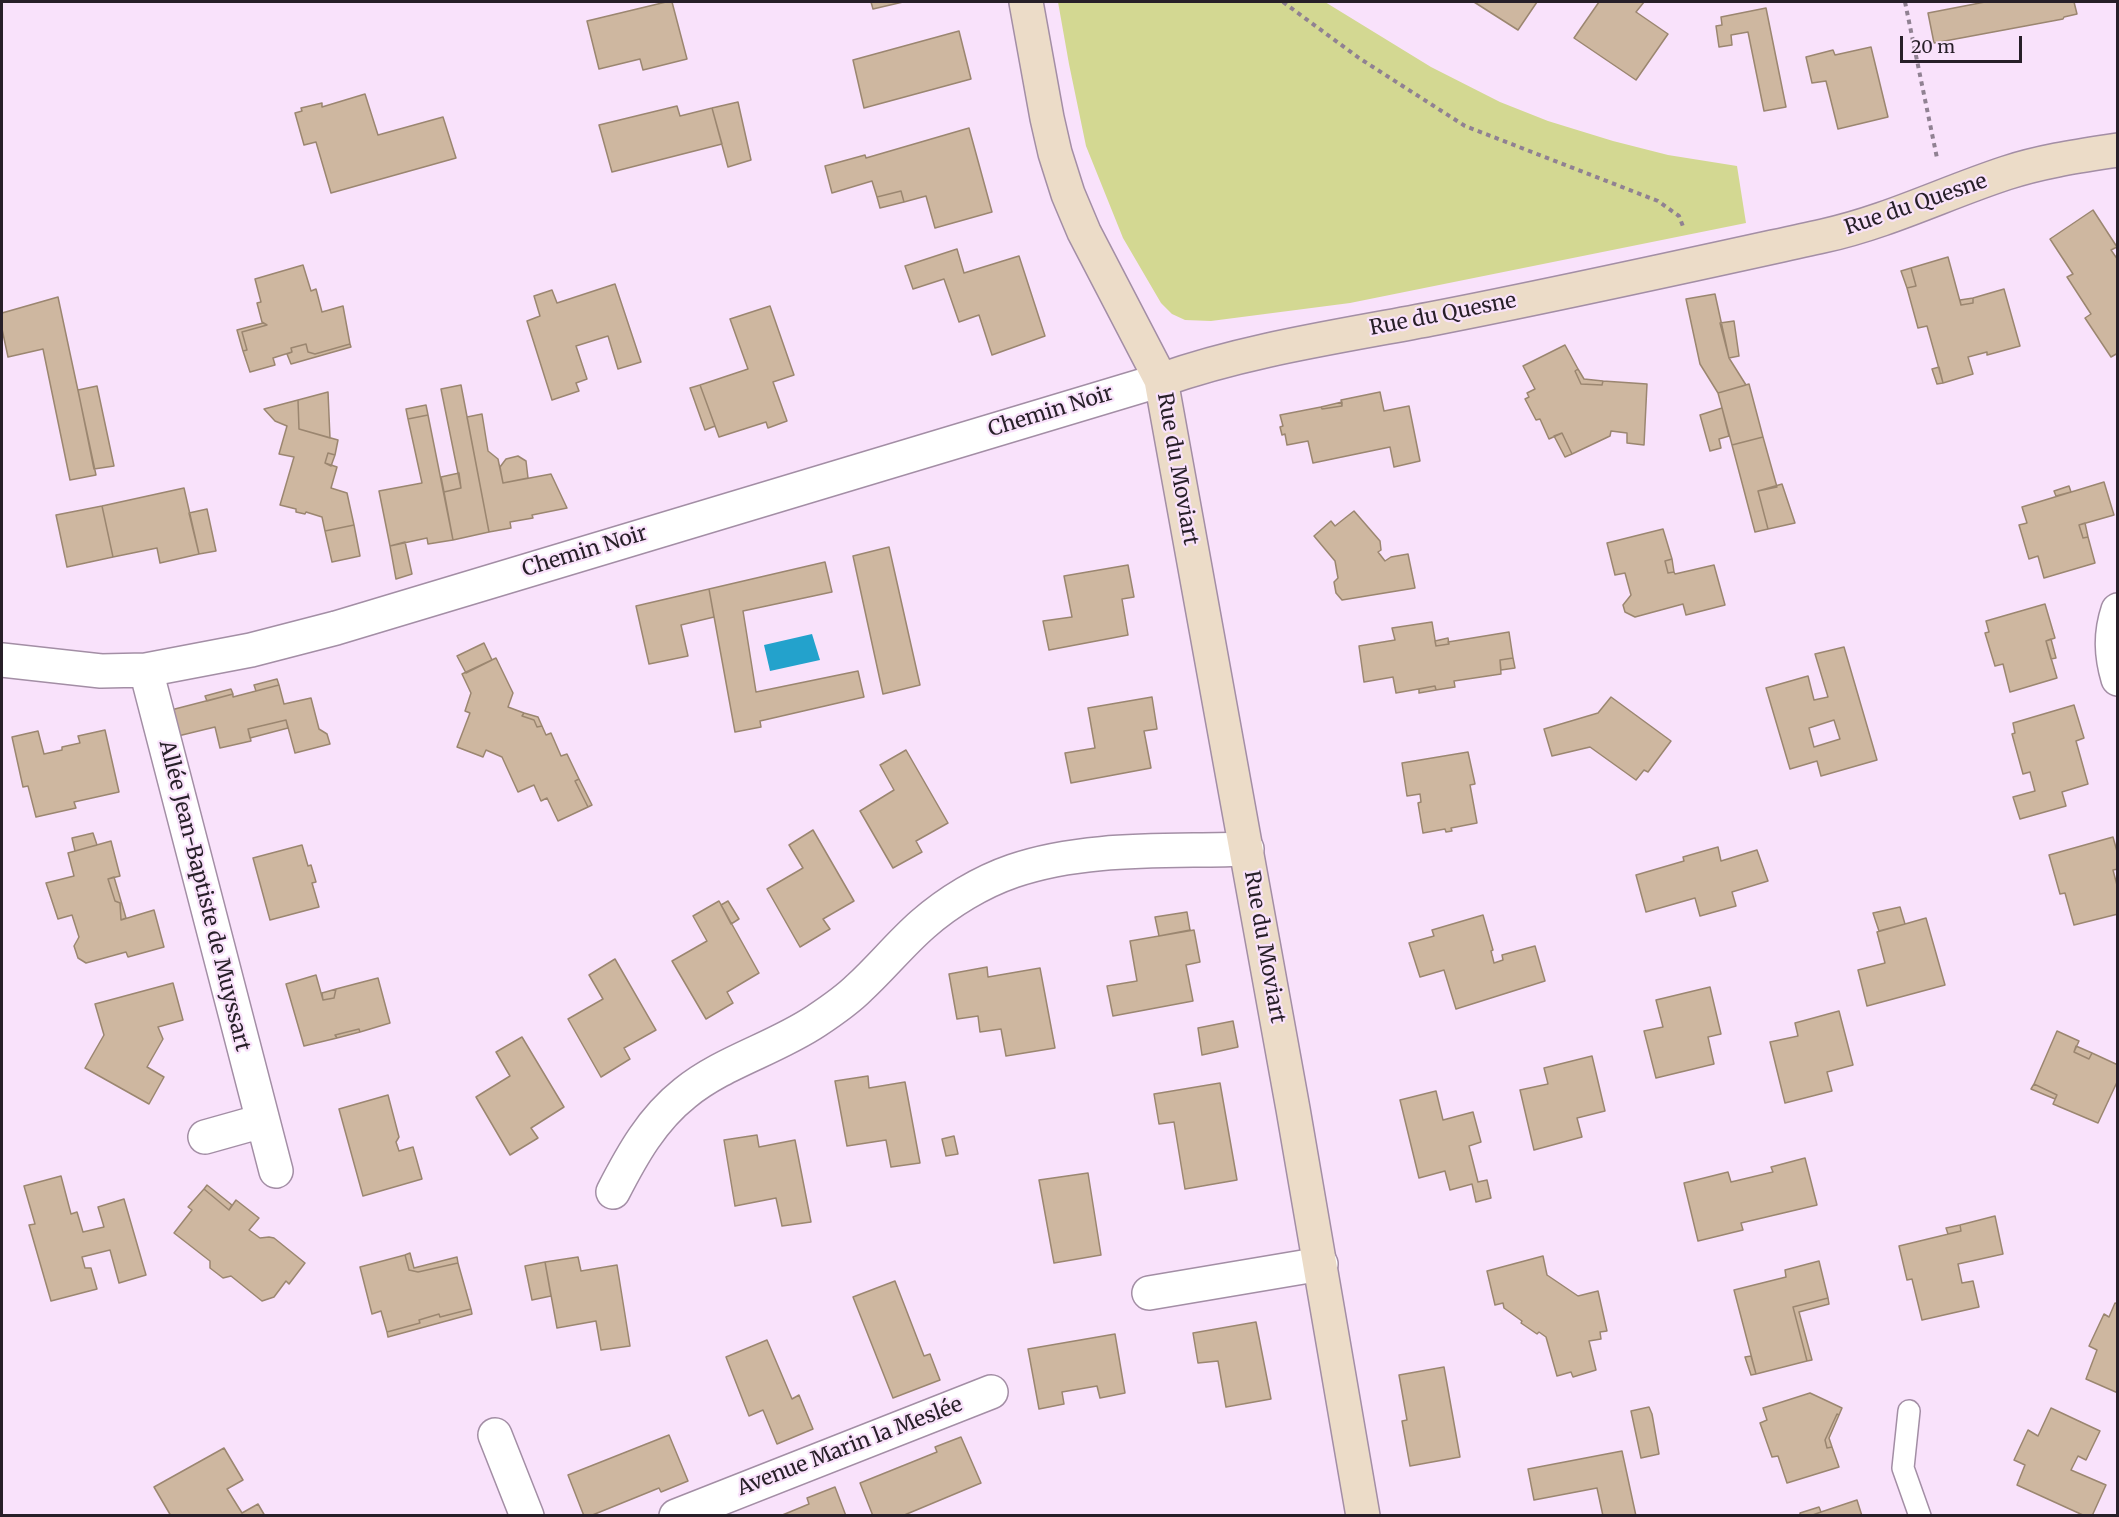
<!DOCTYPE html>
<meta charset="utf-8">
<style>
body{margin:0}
#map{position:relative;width:2119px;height:1517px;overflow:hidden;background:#f9e2fb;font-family:Merriweather,serif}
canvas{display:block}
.frame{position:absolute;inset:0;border:3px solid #271f28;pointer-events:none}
.scale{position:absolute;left:1900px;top:36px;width:122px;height:27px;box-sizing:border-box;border:3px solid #271f28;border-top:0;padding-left:8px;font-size:18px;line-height:21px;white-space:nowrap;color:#271f28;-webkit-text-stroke:4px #f9e2fb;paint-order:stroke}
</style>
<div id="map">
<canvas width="2119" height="1517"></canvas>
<div class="frame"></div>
<div class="scale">20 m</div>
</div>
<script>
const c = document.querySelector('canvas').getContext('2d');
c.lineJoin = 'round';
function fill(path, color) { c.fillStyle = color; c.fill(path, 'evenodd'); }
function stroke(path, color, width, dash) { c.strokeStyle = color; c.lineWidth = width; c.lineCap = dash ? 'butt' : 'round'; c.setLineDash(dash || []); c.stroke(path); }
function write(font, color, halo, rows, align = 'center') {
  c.font = font + ' Merriweather,serif'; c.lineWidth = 4.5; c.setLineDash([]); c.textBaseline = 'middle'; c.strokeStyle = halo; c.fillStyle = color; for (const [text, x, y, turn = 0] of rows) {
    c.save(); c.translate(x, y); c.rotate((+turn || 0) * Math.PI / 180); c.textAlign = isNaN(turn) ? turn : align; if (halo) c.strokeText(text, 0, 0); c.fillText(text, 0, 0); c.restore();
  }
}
fill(new Path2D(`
 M1058,2H1325L1431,67L1500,102L1548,121L1613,141L1668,155L1737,166L1746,223L1350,303L1211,321L1185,320L1172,314L1161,303L1123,238L1086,146L1069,64Z`), '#d3d892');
fill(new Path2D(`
 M812,634L820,660L770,671L764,645Z`), '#23a2cc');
const building = new Path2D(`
 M666,2H672L687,59L643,70L640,59L599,69L587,21Z
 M871,2H903L873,9Z
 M1474,2H1537L1518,30Z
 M1599,2H1644L1636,12L1668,34L1636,80L1574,38Z
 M1985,2H2074L2077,14L2064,17L2063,19L1934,43L1928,13Z
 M1766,8L1786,107L1764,111L1748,32L1731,35L1732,45L1719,47L1716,26L1722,25L1721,17Z
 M959,31L971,79L864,108L853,60Z
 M1871,47L1888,117L1838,129L1826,81L1812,83L1806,57L1833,50L1835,55Z
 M365,94L378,135L443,117L456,158L331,193L316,142L304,145L295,113L302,111L301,108L322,103V107Z
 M738,102L751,160L728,167L712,108Z
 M677,106L680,116L712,108L722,144L612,172L599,125Z
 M969,128L992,212L935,228L926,196L904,202L901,191L877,197L872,181L832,193L825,166L865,155L866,158Z
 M901,191L904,202L880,208L877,197Z
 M2093,210L2117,247L2111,250L2118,260V353L2111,357L2085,318L2091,314L2067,277L2073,274L2050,239Z
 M957,249L964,273L1019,256L1045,336L992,355L979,315L959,322L944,279L913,289L905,266Z
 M1948,257L1961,305L1973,303V298L2004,289L2020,346L1987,355V352L1968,357L1973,374L1943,383L1927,326L1918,328L1907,288L1916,286L1911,268Z
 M303,265L311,291L316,289L322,312L343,306L350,344L315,354L308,352L306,344L291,348L292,352L273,358L275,365L250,372L243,351L247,350L242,332L267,325L262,322L257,303L261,302L255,279Z
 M1911,268L1916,286L1907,288L1901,271Z
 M615,284L641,362L618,369L608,336L576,346L587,379L576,383L579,391L552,400L527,321L540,316L534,296L552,290L557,303Z
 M1715,294L1729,358L1746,385L1718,393L1700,364L1686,299Z
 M58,297L96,475L70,480L43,349L8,357L2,329V313Z
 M1973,298V303L1961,305L1960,300Z
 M770,306L794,375L773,382L787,421L768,428L766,422L719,437L700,385L748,369L730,319Z
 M1734,321L1739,356L1729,358L1720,323Z
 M263,323L267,325L242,332L247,350L243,351L237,330Z
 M306,344L308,352L315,354L350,344L351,347L291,364L287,354L292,352L291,348Z
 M1565,345L1578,369L1575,371L1581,384L1602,385L1603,381L1647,384L1644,445L1627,443V433L1611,431L1610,436L1572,454L1562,433L1549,439L1540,419L1536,420L1525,399L1529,397L1527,393L1535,389L1523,366Z
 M1939,367L1943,383L1937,384L1932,369Z
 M1578,369L1584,379L1603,381L1602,385L1581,384L1575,371Z
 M1749,384L1763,437L1732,445L1718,393Z
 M461,385L489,532L453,540L444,492L461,488L441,389Z
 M700,385L715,426L705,430L690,388Z
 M97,386L114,466L94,469L78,390Z
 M328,392L330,438L299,429L298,400Z
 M1380,392L1384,411L1409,406L1420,461L1394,467L1390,447L1313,463L1308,441L1287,445L1285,434L1282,435L1280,427L1283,426L1280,415L1321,407L1322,409L1342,406L1341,400Z
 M298,400L299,429L338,440L335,455L328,453L325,463L337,467L331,488L347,493L354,525L325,531L322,517L306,512L305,514L296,512V509L280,505L294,457L279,454L287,426L275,421L264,409Z
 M1342,402V406L1322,409L1321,407Z
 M426,405L428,415L408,419L406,409Z
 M1722,408L1729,436L1719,439L1721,448L1710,451L1700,415Z
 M482,414L488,451L498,459L503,483L551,474L567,508L532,515L533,518L510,522L511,528L489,532L467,417Z
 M428,415L453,540L428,544L427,538L390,546L379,491L422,483L408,419Z
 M1562,433L1572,454L1565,457L1554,436Z
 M1763,437L1777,487L1758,491L1768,529L1755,532L1732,445Z
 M328,453L335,455L331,466L325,463Z
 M518,456L526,461L528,478L503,483L500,467L506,459Z
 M459,473L461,488L444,492L441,477Z
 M2104,482L2114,515L2079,525L2083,538L2088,537L2095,563L2044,578L2038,556L2029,559L2019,525L2027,523L2022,507Z
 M1782,484L1795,523L1768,529L1758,491Z
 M2069,486L2071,492L2056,496L2054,491Z
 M184,488L199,554L160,563L157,548L113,557L102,506Z
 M102,506L113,557L67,567L56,515Z
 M207,509L216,551L199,554L189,513Z
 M1354,511L1380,541L1381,550L1378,552L1385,561L1391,557L1408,554L1415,588L1342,600L1336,593L1334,582L1338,578L1335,561L1314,536L1331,521L1335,526Z
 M2085,523L2088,537L2083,538L2079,525Z
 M354,525L360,556L332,562L325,531Z
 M1663,529L1672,559L1665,561L1668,573L1674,572L1675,574L1714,565L1725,605L1686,615L1683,604L1635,617L1625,612L1623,605L1631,595L1625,573L1615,575L1607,543Z
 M405,542L412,574L396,579L390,546Z
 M889,547L920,685L883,694L853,556Z
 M1672,559L1674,572L1668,573L1665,561Z
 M825,562L832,592L743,611L756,692L858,671L864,697L760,721L761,727L735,732L709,589Z
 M1128,565L1134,597L1122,599L1128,635L1049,650L1043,621L1072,617L1064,576Z
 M709,589L714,617L681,625L688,656L649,664L636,606Z
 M2045,604L2055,638L2046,641L2057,678L2010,692L2003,664L1995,666L1985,633L1989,632L1986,621Z
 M1432,622L1436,646L1449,644L1448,642L1509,632L1513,658L1500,660L1501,674L1454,681L1455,687L1436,690L1435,686L1396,693L1393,677L1364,682L1359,646L1395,640L1392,628Z
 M1448,638L1449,644L1436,646L1435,641Z
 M2051,639L2056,658L2051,659L2046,641Z
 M484,643L492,660L466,673L457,656Z
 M1844,647L1877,760L1821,776L1817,761L1790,769L1766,688L1808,676L1814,700L1828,697L1815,654ZM1834,720L1840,739L1814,747L1809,728Z
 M496,658L513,693L508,707L524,713L522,716L534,720L537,727L542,726L546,735L551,733L561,756L567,754L579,779L575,781L588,807L558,821L547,798L541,801L534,785L518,792L502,757L486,750L483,757L457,747L470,713L465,711L471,693L462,674Z
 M1513,658L1515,668L1501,670L1500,660Z
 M277,679L279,685L256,691L254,685Z
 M279,685L284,704L311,698L319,729L327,734L330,744L295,753L286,720L248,729L251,741L220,748L215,727L178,736L171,710L233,694V697Z
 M1435,686L1436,690L1419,693V689Z
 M231,689L233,694L207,701L205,696Z
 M1152,697L1157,729L1144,731L1151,768L1071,783L1065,753L1095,748L1088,708Z
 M1611,697L1671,741L1648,772L1644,770L1636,780L1590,747L1552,756L1544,729L1598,713Z
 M2074,705L2084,738L2076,741L2088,784L2062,792L2066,806L2020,819L2013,797L2035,791L2030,772L2023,774L2012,734L2015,733L2013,723Z
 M524,713L538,717L542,726L537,727L534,720L522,716Z
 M286,720L288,728L250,738L248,729Z
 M105,730L119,792L74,802L76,808L36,817L28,786L23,787L12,737L38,731L44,754L62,750V747L80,743L78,736Z
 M906,750L948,823L916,841L922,852L893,868L860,811L894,790L880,765Z
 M1468,752L1475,784L1470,785L1477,823L1451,828L1452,831L1446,832L1445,829L1423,833L1418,803L1421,802L1420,794L1407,796L1402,763Z
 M579,779L592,805L588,807L575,781Z
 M813,830L854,901L823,919L830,929L800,947L767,889L803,868L789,845Z
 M93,833L97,845L75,851L72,838Z
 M2113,837L2118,855V869L2113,870L2118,889V914L2074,925L2065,893L2060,894L2049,855Z
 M111,841L120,876L108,879L115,901L120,903L121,920L154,910L164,947L128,957L126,952L86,963L78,958L74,946L79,937L72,915L58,919L46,883L74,876L68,853Z
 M302,845L308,866L311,865L316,882L312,883L319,907L270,920L253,858Z
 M1718,847L1721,861L1757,850L1768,881L1732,892L1736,906L1700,916L1695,898L1646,912L1636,875L1684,861L1683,857Z
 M114,877L126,918L121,920L120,903L115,901L108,879Z
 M719,901L759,973L727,992L733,1003L706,1019L672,961L707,941L693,916Z
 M728,901L739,919L731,924L721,905Z
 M1900,907L1905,924L1879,931L1873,913Z
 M1187,912L1190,930L1159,936L1155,917Z
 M1483,915L1493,950L1491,951L1494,963L1503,960L1502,955L1535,946L1545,981L1456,1009L1444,970L1420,977L1409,943L1434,936L1432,930Z
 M1926,918L1945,985L1867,1006L1858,970L1885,963L1877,932Z
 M1194,930L1200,962L1186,965L1193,1001L1113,1016L1107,986L1137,981L1130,941Z
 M615,959L656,1030L624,1048L630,1059L601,1077L568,1019L603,999L589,975Z
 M987,967L988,977L1040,968L1055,1048L1006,1056L1001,1029L980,1032L978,1016L957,1019L949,974Z
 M316,975L323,1000L334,998L336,989L378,978L390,1023L360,1032L359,1029L335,1035L337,1038L304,1046L286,984Z
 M173,983L183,1020L158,1027L163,1039L147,1067L164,1077L149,1104L85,1068L104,1035L95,1004Z
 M1710,987L1721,1034L1708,1037L1714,1064L1656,1078L1644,1031L1663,1027L1656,1000Z
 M336,989L334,998L323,1000L322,993Z
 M1839,1011L1853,1065L1827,1072L1832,1091L1785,1103L1770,1042L1798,1036L1795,1023Z
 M1233,1021L1238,1047L1202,1055L1198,1028Z
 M359,1029L360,1032L337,1038L335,1035Z
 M2057,1031L2079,1041L2074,1052L2089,1059L2092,1053L2118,1065V1080L2098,1123L2053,1104L2057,1095L2034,1084Z
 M522,1037L564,1107L531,1128L538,1138L510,1155L476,1097L510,1076L496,1052Z
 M2076,1046L2092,1053L2089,1059L2074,1052Z
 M1592,1056L1605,1111L1577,1118L1582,1137L1534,1150L1520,1090L1548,1084L1544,1068Z
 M868,1076L869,1088L905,1082L920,1163L891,1167L886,1140L847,1146L835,1081Z
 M1220,1083L1237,1180L1185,1189L1174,1122L1159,1124L1154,1094Z
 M2034,1084L2057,1095L2055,1099L2031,1089Z
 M1436,1091L1443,1120L1473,1112L1481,1142L1469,1146L1478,1182L1487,1180L1491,1198L1476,1202L1472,1184L1450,1190L1445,1171L1419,1178L1400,1100Z
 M388,1095L399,1137L396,1142L399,1151L413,1147L422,1179L363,1196L339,1109Z
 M757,1135L759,1147L795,1140L811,1222L782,1226L776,1198L735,1206L724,1140Z
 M954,1136L958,1154L946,1156L942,1139Z
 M1805,1158L1817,1205L1741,1223L1743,1230L1698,1241L1684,1183L1728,1172L1731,1182L1773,1172L1771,1167Z
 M1088,1173L1101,1255L1054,1263L1039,1180Z
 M61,1176L71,1214L77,1212L83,1232L104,1227L98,1207L124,1199L146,1275L119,1283L110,1250L82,1257L85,1268H91L97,1289L51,1301L29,1225L35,1224L24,1186Z
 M207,1185L232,1205L229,1210L204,1189Z
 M204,1189L229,1210L236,1200L259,1218L249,1230L260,1238L269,1237L274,1238L305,1263L289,1284L286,1281L274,1297L262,1301L231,1276L223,1278L210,1268V1261L174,1233L192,1210L188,1207Z
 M1995,1216L2003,1254L1958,1264L1962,1283L1973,1281L1979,1307L1922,1320L1912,1279L1907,1280L1899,1246L1961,1231L1960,1225Z
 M1960,1225L1961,1231L1948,1234L1946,1228Z
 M410,1253L414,1268L457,1257L458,1263L418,1272L409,1270L405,1255Z
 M405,1255L409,1270L418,1272L458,1263L471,1309L440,1317L439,1314L419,1320L420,1323L387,1332L381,1311L372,1314L360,1267Z
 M1543,1256L1547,1275L1578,1296L1598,1291L1607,1331L1600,1332L1601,1339L1589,1341L1596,1370L1573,1377L1571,1372L1557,1376L1546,1337L1539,1332L1537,1334L1521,1323L1522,1321L1504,1308L1503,1303L1495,1305L1487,1271Z
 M578,1257L581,1271L617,1265L630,1346L601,1350L596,1321L557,1328L545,1262Z
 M1819,1261L1828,1298L1793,1307L1807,1361L1756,1374L1734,1290L1786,1277L1785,1270Z
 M545,1262L551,1296L532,1300L525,1266Z
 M895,1281L924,1356L930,1354L940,1380L893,1398L853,1297Z
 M1828,1298L1829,1304L1799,1312L1812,1360L1807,1361L1793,1307Z
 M2115,1303L2118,1304V1393L2086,1379L2097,1350L2089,1346L2104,1314L2109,1317Z
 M471,1309L472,1314L388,1337L387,1332L420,1323L419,1320L439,1314L440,1317Z
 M1256,1322L1271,1399L1226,1407L1218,1361L1198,1363L1193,1333Z
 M1115,1334L1125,1393L1100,1398L1097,1386L1062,1392L1064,1404L1039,1409L1028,1349Z
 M767,1340L792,1399L799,1395L813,1429L777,1444L763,1410L749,1416L726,1357Z
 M1751,1356L1756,1374L1751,1375L1745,1357Z
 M1444,1367L1460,1457L1410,1466L1402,1421L1407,1420L1399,1375Z
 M1810,1393L1842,1408L1839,1415L1837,1414L1825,1440L1827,1448L1832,1447L1839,1467L1787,1483L1778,1456L1772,1457L1760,1423L1767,1420L1763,1408Z
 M1649,1407L1652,1414L1659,1454L1641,1458L1631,1411Z
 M2051,1408L2100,1431L2086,1460L2078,1456L2071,1470L2106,1485L2092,1516H2085L2017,1485L2025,1465L2014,1460L2028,1430L2038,1436Z
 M1837,1414L1839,1415L1829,1438L1832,1447L1827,1448L1825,1440Z
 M669,1435L688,1481L661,1492L659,1488L590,1516H584L568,1475Z
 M961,1437L981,1483L902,1516H873L860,1483L937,1452L935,1447Z
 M224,1448L243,1480L227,1489L242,1513L258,1504L265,1516H171L154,1487Z
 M1622,1451L1636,1516H1603L1597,1488L1534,1500L1528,1469Z
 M835,1487L846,1516H780L809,1504L807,1498Z
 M1857,1500L1862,1516H1810L1821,1512Z
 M1819,1507L1821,1512L1810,1516H1800V1513Z`);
fill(building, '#ceb7a0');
stroke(building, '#9b8670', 1.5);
const lane = new Path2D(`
 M1909,1411L1903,1468L1920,1516`);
const street = new Path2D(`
 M2118,610C2110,634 2111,655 2118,679
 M2,660L101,671L146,670L251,650L336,628L1161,380
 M146,670L276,1171
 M205,1137L262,1121
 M613,1192C632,1155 652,1119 685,1093C723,1062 774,1049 816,1021C831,1011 846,1001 859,988C881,968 900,944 923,924C948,902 981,882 1013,871C1086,846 1169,852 1247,849
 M1149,1293L1321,1264
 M495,1435L527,1516
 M676,1516L991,1392`);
const secondary = new Path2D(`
 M1026,2L1047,118L1055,153L1068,194L1084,232L1161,380L1293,1109L1363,1516
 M1161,380C1249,349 1343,336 1436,318C1565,293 1695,264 1823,236C1887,222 1945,193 2006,173C2043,161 2079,156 2118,150`);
stroke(lane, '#a38ea5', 24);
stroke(street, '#a38ea5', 36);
stroke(secondary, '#a38ea5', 36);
stroke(new Path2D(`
 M1283,2L1359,58L1465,126L1658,201L1679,216L1684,229
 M1905,2L1937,158`), '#908192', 4, [4.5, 4.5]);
stroke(lane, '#fff', 21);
stroke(street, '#fff', 33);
stroke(secondary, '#ecdcc8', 33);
write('21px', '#271f28', '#f9e2fb', [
 ["Rue du Quesne",1916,205,-19],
 ["Rue du Quesne",1443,315,-11],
 ["Chemin Noir",1051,412,-17],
 ["Rue du Moviart",1177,469,80],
 ["Chemin Noir",585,552,-17],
 ["Allée Jean-Baptiste de Muyssart",204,896,76],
 ["Rue du Moviart",1264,947,80],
 ["Avenue Marin la Meslée",850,1447,-21]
]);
</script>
